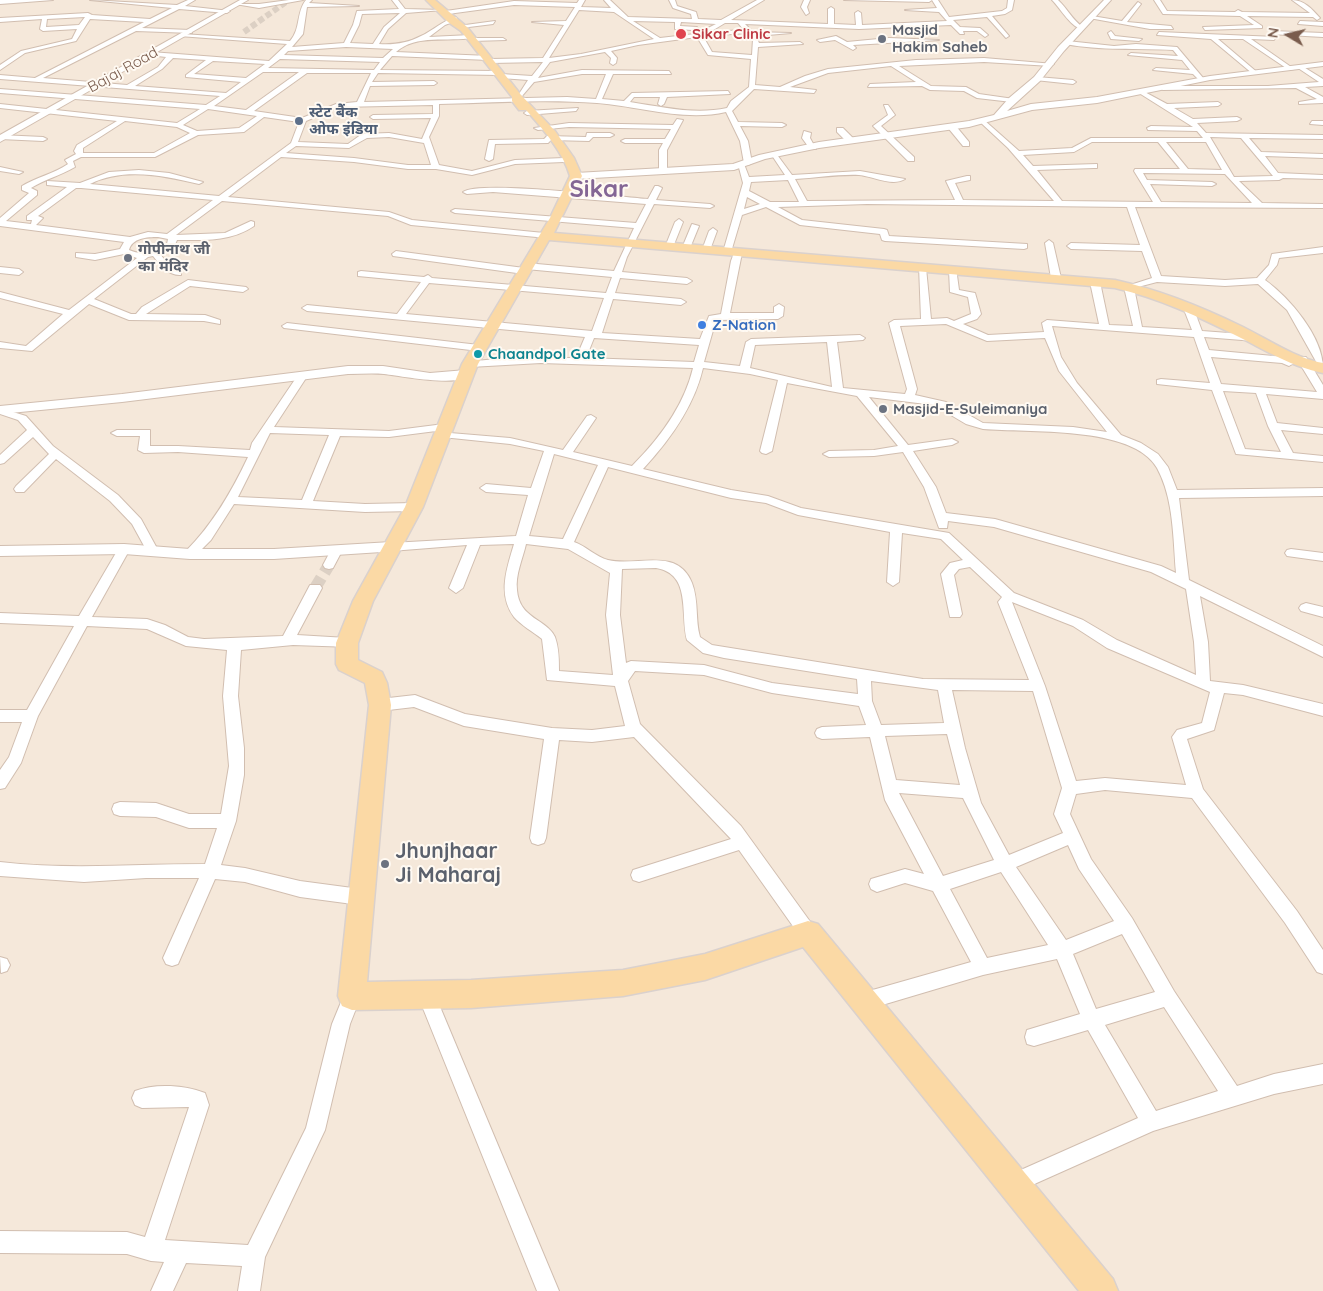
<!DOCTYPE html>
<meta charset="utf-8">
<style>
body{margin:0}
#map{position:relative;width:1323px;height:1291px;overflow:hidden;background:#fdf6ec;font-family:Quicksand,sans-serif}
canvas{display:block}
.north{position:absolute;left:1263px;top:10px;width:50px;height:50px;-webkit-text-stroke:4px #fffaf3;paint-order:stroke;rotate:279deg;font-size:14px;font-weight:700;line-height:20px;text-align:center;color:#7a5c4d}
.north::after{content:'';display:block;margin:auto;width:18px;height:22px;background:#7a5c4d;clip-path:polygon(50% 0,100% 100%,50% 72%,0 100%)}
</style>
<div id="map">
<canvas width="1323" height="1291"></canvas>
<div class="north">N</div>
</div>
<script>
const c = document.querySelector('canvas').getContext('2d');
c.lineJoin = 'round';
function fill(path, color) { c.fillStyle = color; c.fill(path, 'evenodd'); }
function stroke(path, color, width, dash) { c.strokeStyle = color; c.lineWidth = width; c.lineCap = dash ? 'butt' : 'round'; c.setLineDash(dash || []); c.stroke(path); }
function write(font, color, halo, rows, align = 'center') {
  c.font = font + ' Quicksand,"Noto Sans Devanagari",sans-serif'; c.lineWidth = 4; c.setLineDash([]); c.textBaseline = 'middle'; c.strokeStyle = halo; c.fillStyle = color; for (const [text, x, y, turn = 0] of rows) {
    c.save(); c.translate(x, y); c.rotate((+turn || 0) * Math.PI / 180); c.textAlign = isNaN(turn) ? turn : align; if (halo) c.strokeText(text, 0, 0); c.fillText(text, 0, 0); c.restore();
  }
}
fill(new Path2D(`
 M0,0H1323V1291H0Z`), '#f5e8da');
stroke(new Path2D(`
 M244,32L286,2`), '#dcd0c4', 6, [6, 3]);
stroke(new Path2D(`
 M315,588L329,565`), '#dcd0c4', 12, [12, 6]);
const minor = new Path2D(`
 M0,0H53L0,4Z
 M90,0L177,5L188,0H195L185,6L230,11L227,13L179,9L142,28L190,30L192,33L136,31L43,78L127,85L158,67L166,57L149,55L151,52L269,61L287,44L179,36L182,34L290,41C301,29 296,12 306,0H312L309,3L359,6L307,7L303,34L292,47L344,43L353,25L357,11L399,9L392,0H398L405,9L443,10L406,13L388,29L379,44C394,45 408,43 421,36C434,30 442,21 456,17L458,20L445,25L429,37L471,35L473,38C448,42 416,34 396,52L489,56L491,59L543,58L564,25L532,22L566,21L575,7L514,5L448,14L446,11L514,1L577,3L579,0H585L581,7L611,8L604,0H610L628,17L692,19L691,14L673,8L669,0H675L677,6L696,12L698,19L721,20L757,0H764L731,20L828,24V9L831,7L834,9V24L856,25L855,13L858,11L861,13L862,25L947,21L939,12L905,10L937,8L932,0H938L949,17L1002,11L1007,8L1008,0H1014L1012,10L1005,14L992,16L1009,36L1006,38L987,17L953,20L960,27L980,28L988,35L985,37L977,31H963L964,34H960L951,25L859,29L745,24L753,32L791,33L756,36L759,43L800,42L803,44L758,47L755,85L780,87L805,76L828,69L916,60L984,58L1054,64L1051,66L984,62L899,66L931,86L966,87L979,94L1014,99L1012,102L977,98L964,91L930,90L922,86L868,87L870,84L916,82L891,66L828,73L790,87L816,90L814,93L754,89L732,111L738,122L782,123L786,125L782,127L740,126L748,141L752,163L748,165L744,163L740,141L726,112C684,122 639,106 597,103C544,99 492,103 439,104V116L429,137L439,165L472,171L515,160L564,158L568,160L564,162L515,164L472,175L436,169H408L354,162L281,157L228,197L389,212L412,220L544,233L548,236L547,238L411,225L388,216L222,201L176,235L225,233L251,221L254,222V226C231,242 203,240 177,240L174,247L160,254L168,264L181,271V275C169,276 160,265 153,256L148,257L94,299L131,314H136L142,307L188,280L246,287L248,289L243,292L190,286L146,314L205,315L220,320V324L204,321L129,320L89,304L32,351L0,348V342L26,346L63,314L0,298V292L69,310L137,258L124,254L95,260L76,257V253L95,254L120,249L124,242L0,226V218L29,193L22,190V186C37,177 53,174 68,164L65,160L76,154L74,151L77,145L117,121L0,108V104L177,123L200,109L0,93V89L206,105L220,96L0,79V75L35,78L144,22L90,19L76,41L25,53L0,70V65L21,51L72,39L77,29L43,31L40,29L42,19L0,22V18L88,13L92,15L150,19L172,8ZM579,10L614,12L654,39L581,54L549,58ZM400,13L384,27L373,44L350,43L359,25L362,14ZM85,17L79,25L46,27L47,19ZM633,21L675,22V29L693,30L695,34L660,38ZM681,22L716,24L700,32L697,27L680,26ZM725,23H738L744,30L710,32ZM747,33L753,39L752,55L712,52L703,36ZM697,37L708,55L751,59L749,87L731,101L727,108C695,115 663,107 630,102L634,97H660L658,104L661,106L664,104L667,97L730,94L728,91L632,93L624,101L602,99L613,74H671L669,71L582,70L538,78L550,62L605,52L611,58L610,63L613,65L616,63L617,58L611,51L638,45ZM346,47L393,49L383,58L284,55L288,51ZM392,56L489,60L491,63L543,62L532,76L501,74L499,71L380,70ZM173,58L206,60L186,75V77L241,82L226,93L135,86L162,69ZM280,59L380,62L374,70L268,68ZM213,61L265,64L246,78L194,74ZM263,72H299L246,110L214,106ZM307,73H371L357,102L336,104L302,118L254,111ZM378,73L499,75L501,78L528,80L519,94L522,96L534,82L582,74H606L596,99L567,97L364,102L370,86L434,85L437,83L434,81L372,82ZM433,105V114L373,115L370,117L373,119L431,118L422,139L389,133L362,134L348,144L298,142L306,121L339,107ZM208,109L257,116L239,128L197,131L183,125ZM264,117L299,122L291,143L219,196L90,184C124,167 164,176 199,184L203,182L169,173L139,170L109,172L80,183L47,181V185L67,187L27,216V220H32L31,224L6,221L37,195V191L31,188C45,179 60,176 75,167L73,161L81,157H155L198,135L244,132ZM125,121L177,127L190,133L154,153H83V148ZM389,137L424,143L431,165H408L354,158L286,153L296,146L349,148L367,138ZM76,188H81L213,200L167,234L148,232L130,237L36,225L43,218L38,216ZM158,237L168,239L167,244C156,252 142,256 129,250C132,238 147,237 158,237Z
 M289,0H303L259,8L235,4H259Z
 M804,0H810L807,7L809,13L806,15L801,7Z
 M844,0H932L929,2Z
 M1052,0H1058C1068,9 1072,20 1083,27V29C1072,29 1061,9 1052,0Z
 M1154,0H1160L1167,11L1235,12L1238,10L1242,12L1310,13L1292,0C1304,0 1312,9 1320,18L1317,20L1313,17L1247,16L1262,26V28L1205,30L1203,27L1254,25L1240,16L1163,14Z
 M1138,2L1141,4L1127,22L1171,26L1173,29H1150L1089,18L1092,16L1122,21Z
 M495,21L493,24L461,28L458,26Z
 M1300,21L1323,22V26L1298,24Z
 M1111,31L1115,36L1142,39L1139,41L1111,39L1108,33Z
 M1272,31L1323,33V37L1270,34Z
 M1159,32L1276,37L1274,40L1251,39L1294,69L1289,70L1243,39H1218L1258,73L1253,74L1211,39L1157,35Z
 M836,36L847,42L889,38L939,40L853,45L856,48L853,50L835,40L820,42L817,40Z
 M474,38H503L506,40L472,41Z
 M1067,41L1114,46L1136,44L1177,47L1204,79L1199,80L1193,74L1153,70L1156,68L1190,70L1182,60L1128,55L1131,53L1178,56L1173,50C1137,48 1101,51 1065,44Z
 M1298,66H1302L1323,79V86L1305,87L1323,97V103L1299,104V102L1317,99L1296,88L1163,90L1160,88L1163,86H1268L1319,82L1298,68Z
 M1037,77L1073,80L1076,82L1073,84L1035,80Z
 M1141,90L1167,104L1218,102L1221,104L1218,106L1174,108L1193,119L1237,117L1241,119L1237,121L1197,123L1206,133L1323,135V139L1249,138L1261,152L1323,154V158L1265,156L1278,173L1323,175V179L1283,178L1279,180L1239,181L1262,203L1323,204V208L1135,207L1161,276L1225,280L1257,278L1269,265L1272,254L1323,247V253L1279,258L1277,265L1265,280C1290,298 1323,337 1323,368L1318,365L1287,310L1258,284L1225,286L1157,282L1134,288L1142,327L1192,330L1183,307L1188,304L1193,307L1202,331L1255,335L1260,338L1255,341L1204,337L1209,350L1284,357L1294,363L1289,366L1282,363L1211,357L1221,384L1317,392L1297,359L1298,357H1306L1323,385V399L1266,394L1277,423L1323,428V434L1281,430L1293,453L1323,456V462L1236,454L1212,390L1157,384V380L1161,379L1210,383L1194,337L1052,326L1061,357L1077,383L1121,435L1141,443L1158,454L1168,467L1177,490L1323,488V496L1179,498L1189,580L1323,646V657L1200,596L1208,642L1210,681L1243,685L1323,704V716L1243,695L1224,693L1214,730L1187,739L1203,789L1297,911L1323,950V974L1317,972L1285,923L1192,798L1105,790L1076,794L1070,814L1091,859L1132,918L1174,991L1237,1086L1274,1074L1323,1064V1084L1274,1094L1153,1131L1012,1194L1005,1191L1002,1184L1005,1177L1138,1118L1088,1030L1034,1046L1027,1044L1025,1037L1027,1030L1080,1014L1057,959L983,975L862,1011L856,1008L853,1002L856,996L862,993L971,962L933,891L905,883L877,892L871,889L869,884L871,879L905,869L924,874L885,800L870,737L822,739L817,737L815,733L817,729L822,727L866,725L859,706L772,693L704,675L635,671L628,681L640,724L741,826L814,927L817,933L814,939L808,941L802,939L739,850L639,882L633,880L631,875L633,870L731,839L634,737L592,742L559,740L546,838L544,843L538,845L532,843L530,838L544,739L464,726L414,707L380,711L375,709L373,705L375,701L380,699L415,695L465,714L552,728L592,730L625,726L615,686L547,680L542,639C533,632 521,625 514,617C497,594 507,568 514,544L480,545L463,588L456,593L449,588L467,545L391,551L385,547L391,543L516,536L528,495L486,492L480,488L486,484L531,488L544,451L510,444L442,437L438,436V432L510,438L563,450L587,416L591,415L596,418L573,452L632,466C659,439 684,406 693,368L541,363L470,367L465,364L466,362L506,358H576L585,337L307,311L302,308L307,305L397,314L421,282L358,276V272L361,271L424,277L428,275L432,278L606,293L612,277L526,269L522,266L526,263L614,271L634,228L455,213L451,211L455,209L636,223L646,204L493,192L467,194L463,192C479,180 620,197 648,199L655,186H658L662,188L656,200L710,204L714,206L710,208L654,204L627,257L622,272L687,278L692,281L687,284L620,278L615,293L681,299L686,302L681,305L613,299L602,333L700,339L709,316L721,314L731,261L734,253L738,250L742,253L730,313H774V307L779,304L784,307L783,316L778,319L716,320L704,362L740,366L746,342L751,339L860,335L865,338L863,340L837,342L843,388L905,394L907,389L889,323L894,320L921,319L919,266L926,268L931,319L947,318L954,321L971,314L968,297L950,292L949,270L956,268L959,290L975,293L981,314L977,319L963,324L988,335L1044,332L1042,323L1047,320L1099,324L1090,282L1095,279L1100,282L1109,325L1133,326L1124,287L1152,278L1142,251L1071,249L1067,246L1071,243L1140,245L1127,207L867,204L778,207L802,220L884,229L887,230L889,236L1027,244V248L1024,249L885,241L882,240L880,234L800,225L766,207L742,215L731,252L727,255L723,252L743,183L738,164H744L749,177L785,175L771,154L775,152L792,175L860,171L905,179C893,187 872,176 859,175C838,174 816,178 795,179L807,201L955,200L946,181L967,176H970V180L955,183L963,200L1054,201L1008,148L980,122V120H984L1019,151L1072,148L1091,138H1203L1197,131L1148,130L1147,128L1151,126L1193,127L1139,93ZM1210,137L1241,138L1273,176L1234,177ZM1092,142H1158L1180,169H1135L1134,171L1153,202L1062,201L1037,170L1094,168H1097V164L1033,166L1023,155L1074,152ZM1166,142H1206L1222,170L1188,169ZM1143,173L1225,174L1252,203L1161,202L1150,184L1212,186L1216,184L1212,182L1147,180ZM788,180L799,202H770L749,191L751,182ZM747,197L760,204L744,209ZM429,283L604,298L592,331L406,314ZM946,324L987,341L1045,338L1059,371L1107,432L1073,427L983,423L946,402L915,395L917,389L900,326ZM594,338L699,345L694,362L586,358ZM827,342L832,387L750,368L755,345ZM703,368L750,374L778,380L760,451L762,453L766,454L772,451L787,383L857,396L898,446L874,450L829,451L823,454L829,457L874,456L903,452L924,487L939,528H947L948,521L994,527L1151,572L1186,589L1194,642L1196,675L1117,640L1083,620L1014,593L949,533L801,508L768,496L731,490L643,469C669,441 694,407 703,368ZM1223,391L1256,393L1268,426L1281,452L1245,449ZM869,397L934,405L966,424L983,429C1027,433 1133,425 1157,468C1174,499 1173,539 1176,573L1161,566L995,519L946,513L936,487L913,451L952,445L958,442L952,439L908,445ZM554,454L598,465L563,539L529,536ZM608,467L731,498L766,503L798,515L890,532L887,582L893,586L899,582L902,533L941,539L963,560L950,563L941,574L950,617H960L962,614L954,575L959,569L970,567L1002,597L998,602L1029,680L923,679L712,645L700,637C695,620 699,601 692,583C677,546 637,567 608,560C596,557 586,546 574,542ZM526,544L568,549L610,573L606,615L613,675L559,671C559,660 559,648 555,637C547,619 519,619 517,590C515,575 523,558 526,544ZM656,568C692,574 680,614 687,640L703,653L724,658L857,679L858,694L772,683L704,665L631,661L626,663L620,615L622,569ZM1012,602L1073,626L1107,648L1210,692L1202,723L1177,730L1172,737L1186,785L1105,778L1076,781L1045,686ZM871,681L938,690L944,723L881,725L872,701ZM952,690L1033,691L1062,788L1054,814L1063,833L1009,855L981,803L965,748ZM947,734L960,785L896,780L885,736ZM899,793L963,798L994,860L943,876ZM1068,845L1079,869L1114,921L1066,940L1016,867ZM1001,872L1048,945L987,958L950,889ZM1122,934L1155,992L1096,1009L1073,954ZM1164,1007L1218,1091L1156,1111L1105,1025Z
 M884,105H888L895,115L881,126L914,157V161H908L873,126L888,115Z
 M578,108L576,111L527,115L524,113L527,111Z
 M677,119L683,120L667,150V172L663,174L659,172V150L663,143H625L621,141L625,139H665L671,129L569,127L538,130L534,128L569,123L673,125Z
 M1312,121H1323V125L1310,124Z
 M949,125H955L969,142V146H963L949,129Z
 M837,128H843L854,139V143H848L837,132Z
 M804,131L811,133L810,138L816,149H810L802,138Z
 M587,133H610L614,135L610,137H593L589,141L551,140L548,143L495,144L493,159L489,161L485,159L489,140L544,139L547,136L586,137Z
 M0,135L43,137L47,139L43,141L0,139Z
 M0,167L23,172L19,174L0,171Z
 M679,219L683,222L673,247L666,249L665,247L675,222Z
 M692,224L699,226L690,248L683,250L682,248Z
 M713,228L717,231L710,250L703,252L702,250L709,231Z
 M1049,240L1053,243L1061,278L1056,281L1051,278L1045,243Z
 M396,251L524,268L528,271L524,274L393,256L392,254Z
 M0,267L19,269L23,272L19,275L0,273Z
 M287,323L479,345L484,348L479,351L284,328L282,326Z
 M303,372L308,375L274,427L389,431L444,424L449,427L444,430L389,437L340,436L313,501L365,504L414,503L420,507L414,511L365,512L234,504L211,540L194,557H186L184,554L186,551C213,524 232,491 248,457L178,452L144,453L138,450L140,436H117L111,433L117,430H150V446H178L250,450L252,443L298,375ZM270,433L329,435L302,500L238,497Z
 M0,408L26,416L53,446L118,495L141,519L159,552L157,555H149L132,524L110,501L56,459L24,492H16L14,489L16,486L49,454L33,437L4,463L0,464V455L27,430L18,420L0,414Z
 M124,545L130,549L92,617L147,619L165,625L188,637L204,639L283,636L310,585H320L322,588L297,635L347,638L352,639L354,643L352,647L293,645L241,650L238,696L244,748V775L236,821L221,865L245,868L300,881L360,889L366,892L368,897L366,902L360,905L300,897L245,882L215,879L178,964L172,966L166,964L163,958L199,878H146L84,882L0,876V862C69,870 135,864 205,864L217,828H189L156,817L120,816L114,814L112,809L114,804L120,802L156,803L189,814H221L229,766L223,696L227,650L186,646L147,629L87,626L38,716L21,763L5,788L0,789V770L9,757L22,722H0V710H27L74,626L0,623V613L79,616L120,546Z
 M336,547L342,551L333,568L329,569L325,568L323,565L332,548Z
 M1291,549L1323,553V561L1287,556L1285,553L1287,550Z
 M1306,603L1323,607V617L1301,611L1299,608L1301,605Z
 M0,957L7,959L10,965L7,971L1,973Z
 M352,987L358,990L361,996L350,1024L325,1130L265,1257L260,1291H238L242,1266L186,1263L173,1291H151L164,1262L151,1261L127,1254L0,1253V1231L127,1232L145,1237L189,1107L142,1108L135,1105L132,1098L135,1091C155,1083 185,1085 205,1093L209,1105L165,1240L248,1245L306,1128L332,1024L346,990Z
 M427,987L433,990L559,1291H537L418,996L421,990Z`);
const tertiary = new Path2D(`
 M240,0H248L0,142V135Z
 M1104,0H1111L1064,51L1040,81L1007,111L1031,104L1097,97L1210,76L1323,62V66L1210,80L1097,103L1032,110L969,127L819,148L765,159L734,170L576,179L571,176L576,173L733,164L759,155L819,142L969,121L994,115L1009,98L1034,77L1058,47Z
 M348,366H383L430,373L466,370L473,374C461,388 401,376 384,374C372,373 360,374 348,374L122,402L0,414V406L122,394Z
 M391,542L397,543L399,547L397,551L274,559H190L124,554L0,556V546L124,544L190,549H274Z`);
const primary = new Path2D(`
 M426,0H435L467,27L521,95L555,131L574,158L582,176L554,233L1115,280C1160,290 1202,307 1243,327C1269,340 1295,358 1323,363V373C1292,367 1267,351 1239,337C1199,317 1159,298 1115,288L549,240L478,364L423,507L373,601L358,643V660L382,672L387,683L391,705L367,982L471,980L623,970L705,954L808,921L818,924L1113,1279L1118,1291H1079L803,947L705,980L623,996L471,1008L352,1010L342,1006L338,996L369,705L365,683L339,670L336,664V643L353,601L405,507L462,364L550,218L570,176C563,152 543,129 526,110H519L512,101V97L461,31L448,22Z`);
stroke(minor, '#d1beb0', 2);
stroke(tertiary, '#d1beb0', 2);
stroke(primary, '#dad1cd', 3);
fill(minor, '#fff');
fill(tertiary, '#fff');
fill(primary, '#fbd9a5');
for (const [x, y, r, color] of [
 [681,34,6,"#e0444e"],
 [882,39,5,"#6b7280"],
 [299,121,5,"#5c6f8a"],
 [128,258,5,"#6b7280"],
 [702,325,5,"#3f7fe0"],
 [478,354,5,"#0f9aa8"],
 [883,409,5,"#6b7280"],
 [385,864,5,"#6b7280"]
]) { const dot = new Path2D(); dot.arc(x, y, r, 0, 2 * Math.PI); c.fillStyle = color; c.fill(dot); stroke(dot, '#fffaf3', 2); }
write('bold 15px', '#5b616d', '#fffaf3', [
 ["Masjid",892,30],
 ["Hakim Saheb",892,47],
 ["गोपीनाथ जी",138,249],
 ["का मंदिर",138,266],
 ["Masjid-E-Suleimaniya",893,409]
], 'left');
write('bold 15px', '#be3a42', '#fffaf3', [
 ["Sikar Clinic",692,34]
], 'left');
write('15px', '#7a5c4d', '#fffaf3', [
 ["Bajaj Road",123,70,-29]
]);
write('bold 15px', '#4e5e75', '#fffaf3', [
 ["स्टेट बेैंक",309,112],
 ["ओफ इंडिया",309,129]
], 'left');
write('bold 15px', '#366cbe', '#fffaf3', [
 ["Z-Nation",712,325]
], 'left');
write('bold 15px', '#0d838f', '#fffaf3', [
 ["Chaandpol Gate",488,354]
], 'left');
write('bold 21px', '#5b616d', '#fffaf3', [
 ["Jhunjhaar",395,852],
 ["Ji Maharaj",395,876]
], 'left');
write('bold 24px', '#846695', '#fffaf3', [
 ["Sikar",599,190]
]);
</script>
